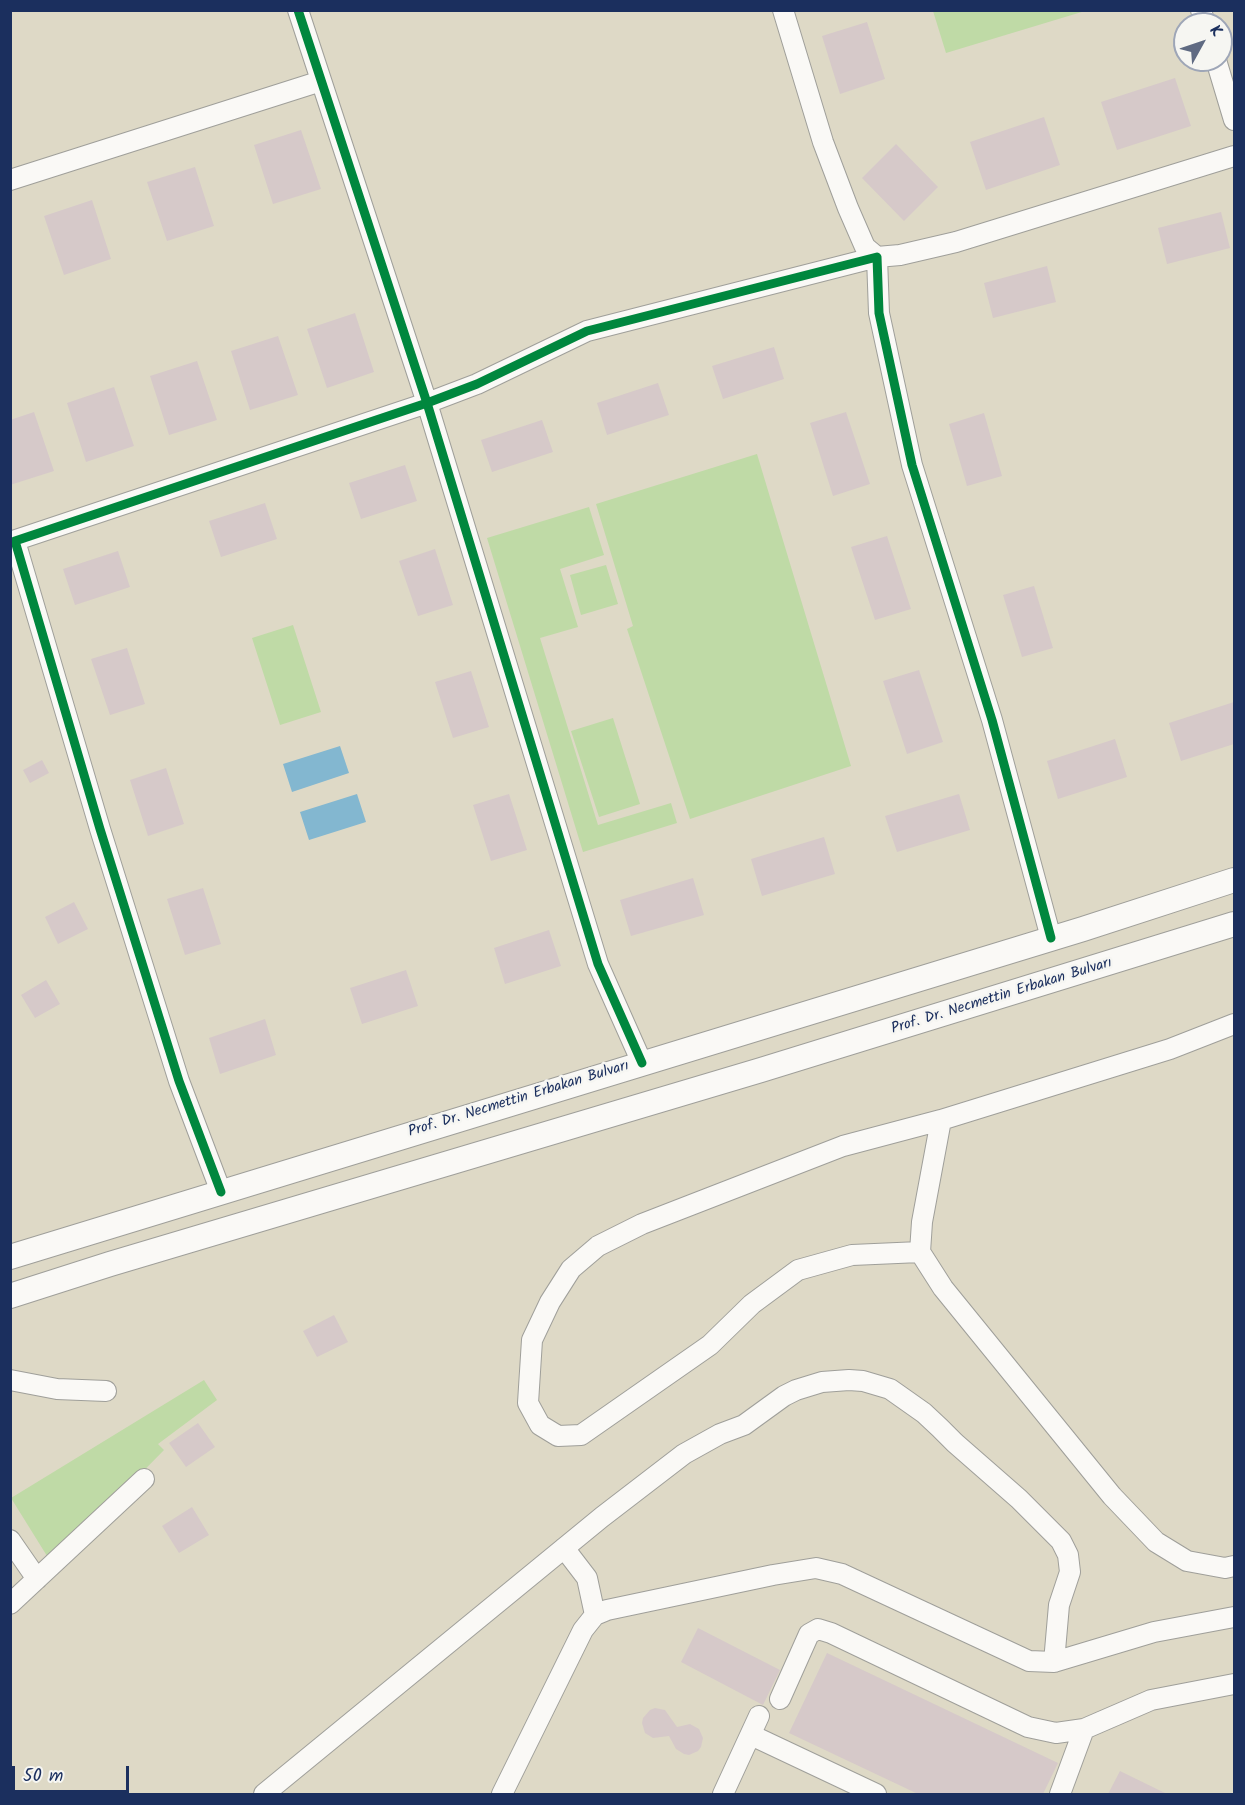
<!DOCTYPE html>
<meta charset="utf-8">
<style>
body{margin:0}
#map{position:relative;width:1245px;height:1805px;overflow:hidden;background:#ded9c6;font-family:Kalam,sans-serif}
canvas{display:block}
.frame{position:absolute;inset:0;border:12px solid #1b2f5e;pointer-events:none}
.north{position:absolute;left:1173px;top:12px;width:60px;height:60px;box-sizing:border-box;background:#f6f6f2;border:2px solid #9ea6b7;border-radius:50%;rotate:50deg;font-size:16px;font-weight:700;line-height:24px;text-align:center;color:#1b2f5e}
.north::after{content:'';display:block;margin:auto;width:21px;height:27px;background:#5f6a82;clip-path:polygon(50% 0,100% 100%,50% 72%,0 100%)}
.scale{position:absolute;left:12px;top:1766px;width:117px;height:27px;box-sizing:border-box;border:3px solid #1b2f5e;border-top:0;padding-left:8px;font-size:18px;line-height:21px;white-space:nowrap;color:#1b2f5e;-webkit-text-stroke:4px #f6f6f2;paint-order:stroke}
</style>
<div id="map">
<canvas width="1245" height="1805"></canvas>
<div class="frame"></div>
<div class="north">K</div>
<div class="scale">50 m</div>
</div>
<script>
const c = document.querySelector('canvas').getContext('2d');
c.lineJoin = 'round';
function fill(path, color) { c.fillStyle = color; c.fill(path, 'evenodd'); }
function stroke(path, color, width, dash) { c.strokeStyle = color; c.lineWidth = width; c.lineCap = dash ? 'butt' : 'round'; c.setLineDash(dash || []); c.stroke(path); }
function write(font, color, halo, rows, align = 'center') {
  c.font = font + ' Kalam,sans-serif'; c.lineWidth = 5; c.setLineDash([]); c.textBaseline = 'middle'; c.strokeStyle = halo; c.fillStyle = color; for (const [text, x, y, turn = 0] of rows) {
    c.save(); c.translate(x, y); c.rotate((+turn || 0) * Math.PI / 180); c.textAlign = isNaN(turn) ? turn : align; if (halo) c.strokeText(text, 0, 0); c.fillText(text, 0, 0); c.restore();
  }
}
fill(new Path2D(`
 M933,11V10L1085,11L946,53Z
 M757,454L851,766L690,819L627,629L633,626L596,504Z
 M589,507L604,555L560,569L578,627L540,638L598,825L671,803L677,823L583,852L487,538Z
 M606,565L618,604L581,615L570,575Z
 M293,625L321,712L280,725L252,638Z
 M613,718L640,804L599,817L571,731Z
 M204,1380L217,1400L158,1444L164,1450L52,1564L11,1498Z`), '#bfdaa6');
fill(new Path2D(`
 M340,746L349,773L292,792L283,764Z
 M357,794L366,822L309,840L300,812Z`), '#83b7d0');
fill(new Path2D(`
 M867,22L885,79L840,94L822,36Z
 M1175,78L1191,126L1117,150L1101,102Z
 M1044,117L1060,165L986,190L970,142Z
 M301,130L321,189L273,204L254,145Z
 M896,144L938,187L904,221L862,178Z
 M195,167L214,226L167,241L147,182Z
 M92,200L111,259L64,275L44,216Z
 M1221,212L1230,248L1167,264L1158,228Z
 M1047,266L1056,302L993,318L984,283Z
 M355,313L374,372L327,388L307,329Z
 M278,336L298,395L250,410L231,351Z
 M774,347L784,379L723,399L712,366Z
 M197,361L217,420L169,435L150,376Z
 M658,383L669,415L607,435L597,403Z
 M114,387L134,446L86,462L67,403Z
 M34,412L54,471L10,485V420Z
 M846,412L870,484L833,496L810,423Z
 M984,413L1002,476L967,486L949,424Z
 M542,420L553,452L492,472L481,440Z
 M405,465L417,501L361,519L349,483Z
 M265,503L277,539L221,557L209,521Z
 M887,536L911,609L875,620L851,547Z
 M435,549L453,605L418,616L399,561Z
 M118,551L130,587L75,605L63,569Z
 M1034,586L1053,648L1022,657L1003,595Z
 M127,648L145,704L110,715L91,659Z
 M919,670L943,742L907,754L883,681Z
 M471,671L489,727L453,738L435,682Z
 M1234,702V744L1181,761L1169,723Z
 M1115,739L1127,777L1058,799L1047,761Z
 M42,760L49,773L30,783L23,770Z
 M166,768L184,824L148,836L130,780Z
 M509,794L527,850L491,861L473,805Z
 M959,794L970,830L897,852L885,816Z
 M824,837L835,874L762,896L751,859Z
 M693,878L704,915L631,936L620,900Z
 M203,888L221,944L185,955L167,899Z
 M74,902L88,929L58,944L45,917Z
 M549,930L561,966L505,984L494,948Z
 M406,970L418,1006L362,1024L350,988Z
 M46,980L60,1004L35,1018L21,995Z
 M265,1019L276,1055L220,1074L209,1038Z
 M334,1315L348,1342L317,1357L303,1331Z
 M198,1423L215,1447L186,1467L169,1443Z
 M192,1507L209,1535L179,1553L162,1526Z
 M698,1628L780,1670L763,1705L681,1662Z
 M827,1653L1058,1763L1043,1794H918L789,1733Z
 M655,1708L665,1710L677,1727L690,1724L699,1729L703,1738L701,1747L698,1751L689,1755L684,1754L676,1749L669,1736L653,1738L645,1733L642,1723L643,1718L650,1710Z
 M1120,1771L1167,1794H1108Z`), '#d6c9c9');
const minor = new Path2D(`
 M298,10L427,403L598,964L642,1063
 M783,10L823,142L848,208L865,247L877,257L900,255L956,242L1234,156
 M1201,10L1205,24
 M1216,60L1234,120
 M10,180L321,81
 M15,541L100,829L179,1081L221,1192
 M10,542L427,403L477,384L587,331L877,257L879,313L912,465L992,720L1051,938
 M941,1120L922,1222L920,1252L943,1288L1112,1496L1156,1542L1187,1561L1225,1568L1234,1566
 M920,1252L852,1255L798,1270L752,1304L710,1345L581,1435L558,1436L540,1425L528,1403L532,1340L550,1302L571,1269L598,1246L642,1224L843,1146L941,1120L1170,1049L1234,1024
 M10,1380L57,1389L106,1391
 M10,1540L37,1579
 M564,1548L587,1578L595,1615
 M10,1604L144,1479
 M780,1699L809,1634L818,1629L831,1633L1028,1727L1056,1733L1084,1729L1151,1700L1234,1684
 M751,1735L876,1794
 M264,1794L602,1517L684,1454L720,1434L744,1425L784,1396L796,1390L822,1382L849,1380L863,1381L890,1389L924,1413L940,1428L955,1443L1019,1499L1061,1541L1068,1555L1070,1572L1059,1605L1054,1662
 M502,1794L583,1630L595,1615L607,1610L773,1575L816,1568L842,1574L1029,1661L1054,1662L1154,1632L1234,1617
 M723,1794L759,1716
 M1060,1794L1084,1729`);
const major = new Path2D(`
 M10,1257L1083,929L1234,880
 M10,1296L110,1264L761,1070L1234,924`);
stroke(minor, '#9f9f9a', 22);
stroke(major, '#9f9f9a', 26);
stroke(minor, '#faf9f6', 20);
stroke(major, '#faf9f6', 24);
stroke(new Path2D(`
 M298,10L427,403L598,964L642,1063
 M221,1192L179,1081L100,829L15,541L427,403L477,384L587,331L877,257L879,313L912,465L992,720L1051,938`), '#00873e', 9);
write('15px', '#1b2f5e', '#f6f6f2', [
 ["Prof. Dr. Necmettin Erbakan Bulvarı",1002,997,-17],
 ["Prof. Dr. Necmettin Erbakan Bulvarı",519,1100,-17]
]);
</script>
